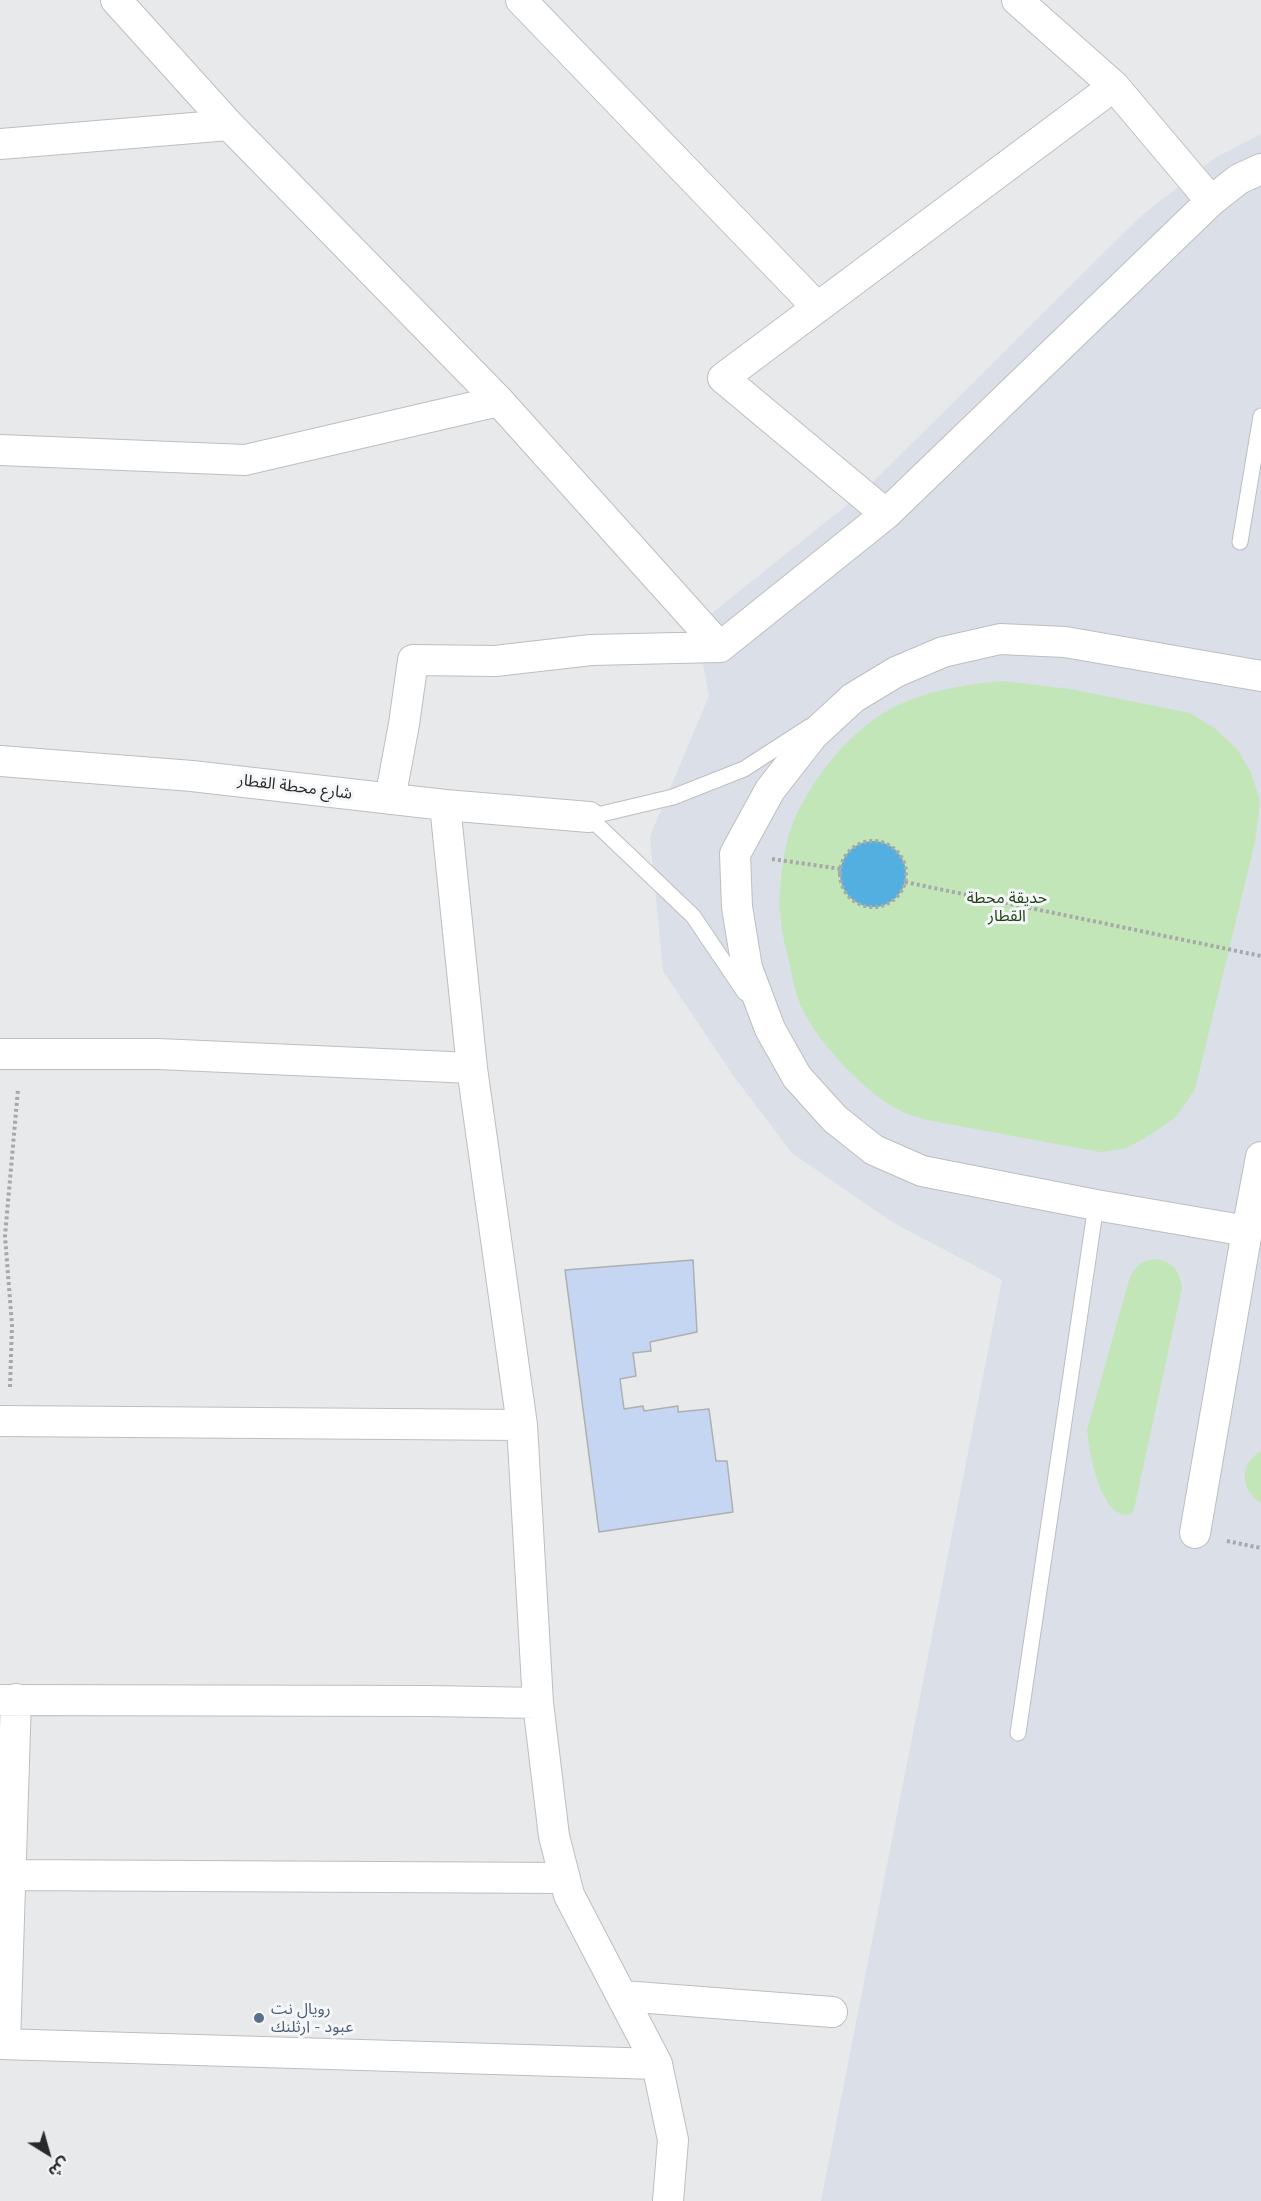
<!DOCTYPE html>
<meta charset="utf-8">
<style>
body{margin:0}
#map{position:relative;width:1261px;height:2201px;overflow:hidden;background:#e7e9eb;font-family:Montserrat,"Noto Sans Arabic",sans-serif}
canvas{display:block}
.north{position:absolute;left:18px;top:2123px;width:60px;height:60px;-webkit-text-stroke:4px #f4f6f8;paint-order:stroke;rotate:143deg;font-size:16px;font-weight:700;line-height:24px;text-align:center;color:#29292a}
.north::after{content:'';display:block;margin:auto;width:21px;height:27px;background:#29292a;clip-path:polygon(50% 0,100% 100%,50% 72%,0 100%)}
</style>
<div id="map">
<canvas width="1261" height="2201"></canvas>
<div class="north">ش</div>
</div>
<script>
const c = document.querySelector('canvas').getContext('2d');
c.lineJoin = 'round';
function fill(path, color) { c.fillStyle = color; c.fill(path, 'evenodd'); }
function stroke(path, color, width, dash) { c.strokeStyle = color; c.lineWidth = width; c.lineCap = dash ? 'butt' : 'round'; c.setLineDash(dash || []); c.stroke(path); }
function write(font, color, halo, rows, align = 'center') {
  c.font = font + ' Montserrat,"Noto Sans Arabic",sans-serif'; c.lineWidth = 6; c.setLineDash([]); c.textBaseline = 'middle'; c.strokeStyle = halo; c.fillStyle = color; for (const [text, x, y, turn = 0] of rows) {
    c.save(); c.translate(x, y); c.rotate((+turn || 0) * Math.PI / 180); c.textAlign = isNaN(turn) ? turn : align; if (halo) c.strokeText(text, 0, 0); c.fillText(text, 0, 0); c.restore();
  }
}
fill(new Path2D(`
 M1261,134V2201H821L1002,1280L892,1222L792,1153L735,1078L663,971L650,836L709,696L696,626L862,493L1140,217L1215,158Z`), '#dadfe8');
fill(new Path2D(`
 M1003,681L1070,689L1190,713L1214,728L1237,749L1251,773L1260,801L1255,842L1195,1089L1176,1117L1153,1133L1127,1148L1100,1152L927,1120C919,1117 909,1115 901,1111C868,1095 820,1045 804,1012C796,998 793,980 790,965C785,947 781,929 780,911C778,888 785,838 795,818C814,778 844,738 882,714C919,691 961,685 1003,681Z
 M1154,1259C1172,1261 1180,1270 1182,1288L1134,1509L1131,1514C1101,1522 1089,1451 1087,1430L1129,1280C1133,1268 1141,1261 1154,1259Z
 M1261,1451V1503C1240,1491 1239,1463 1261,1451Z`), '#c2e6b8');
fill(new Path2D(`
 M840 874a33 33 0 1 1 66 0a33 33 0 1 1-66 0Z`), '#52afe0');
const building = new Path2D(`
 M693,1260L697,1332L650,1342L651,1351L633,1353L636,1376L620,1379L624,1409L643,1406L644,1411L678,1406V1412L709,1409L716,1461H727L733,1512L599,1532L565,1270Z`);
fill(building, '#c5d6f3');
stroke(building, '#adafb1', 1.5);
const lane = new Path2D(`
 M1240,542L1261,416
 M589,817L673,797L744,769L809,727
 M589,817L693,916L745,993
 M1018,1733L1096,1205`);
const street = new Path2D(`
 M116,0L229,125L499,401L720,647
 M521,0L817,307
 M1017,0L1114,86L1211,201
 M0,144L229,125
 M0,450L245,460L499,401
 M886,514L723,378L1114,86
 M1261,676L1065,642L1000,639L943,652L896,672L853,698L813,735L770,790L735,854L737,907L747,968L770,1029L797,1077L835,1119L874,1150L922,1171L1096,1205L1247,1231L1261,1157
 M0,761L192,776L445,805L589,817
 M390,799L404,724L413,660L495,661L591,650L720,647L886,514L1211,201L1239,179L1261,169
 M445,805L472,1068L522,1425L538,1703L554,1836L569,1895L657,2064L673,2140L668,2201
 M0,1054H158L472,1068
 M0,1421L522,1425
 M1195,1533L1247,1231
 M0,1700L429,1701L538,1703
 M10,1875L565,1878
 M623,1996L832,2012
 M0,2044L657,2064
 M5,2044L16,1699`);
stroke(lane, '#bdbec1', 17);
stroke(street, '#bdbec1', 32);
stroke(new Path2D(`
 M840 874a33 33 0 1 1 66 0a33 33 0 1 1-66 0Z
 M772,859L841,869
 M905,882L1261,956
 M10,1387L12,1325L5,1236L18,1089
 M1227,1541L1261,1548`), '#a7a8aa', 4, [3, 3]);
stroke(lane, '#fff', 15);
stroke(street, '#fff', 30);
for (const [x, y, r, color] of [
 [259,2018,6,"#5c6f8a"]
]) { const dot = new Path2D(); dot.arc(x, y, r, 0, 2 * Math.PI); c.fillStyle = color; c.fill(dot); stroke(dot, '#f4f6f8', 2); }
write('16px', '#29292a', '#f4f6f8', [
 ["شارع محطة القطار",295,787,7]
]);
write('16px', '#1f4313', '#f4f6f8', [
 ["حديقة محطة",1007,898],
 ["القطار",1007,916]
]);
write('16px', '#4e5e75', '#f4f6f8', [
 ["رويال نت",271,2009],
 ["عبود - ارثلنك",271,2027]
], 'left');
</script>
